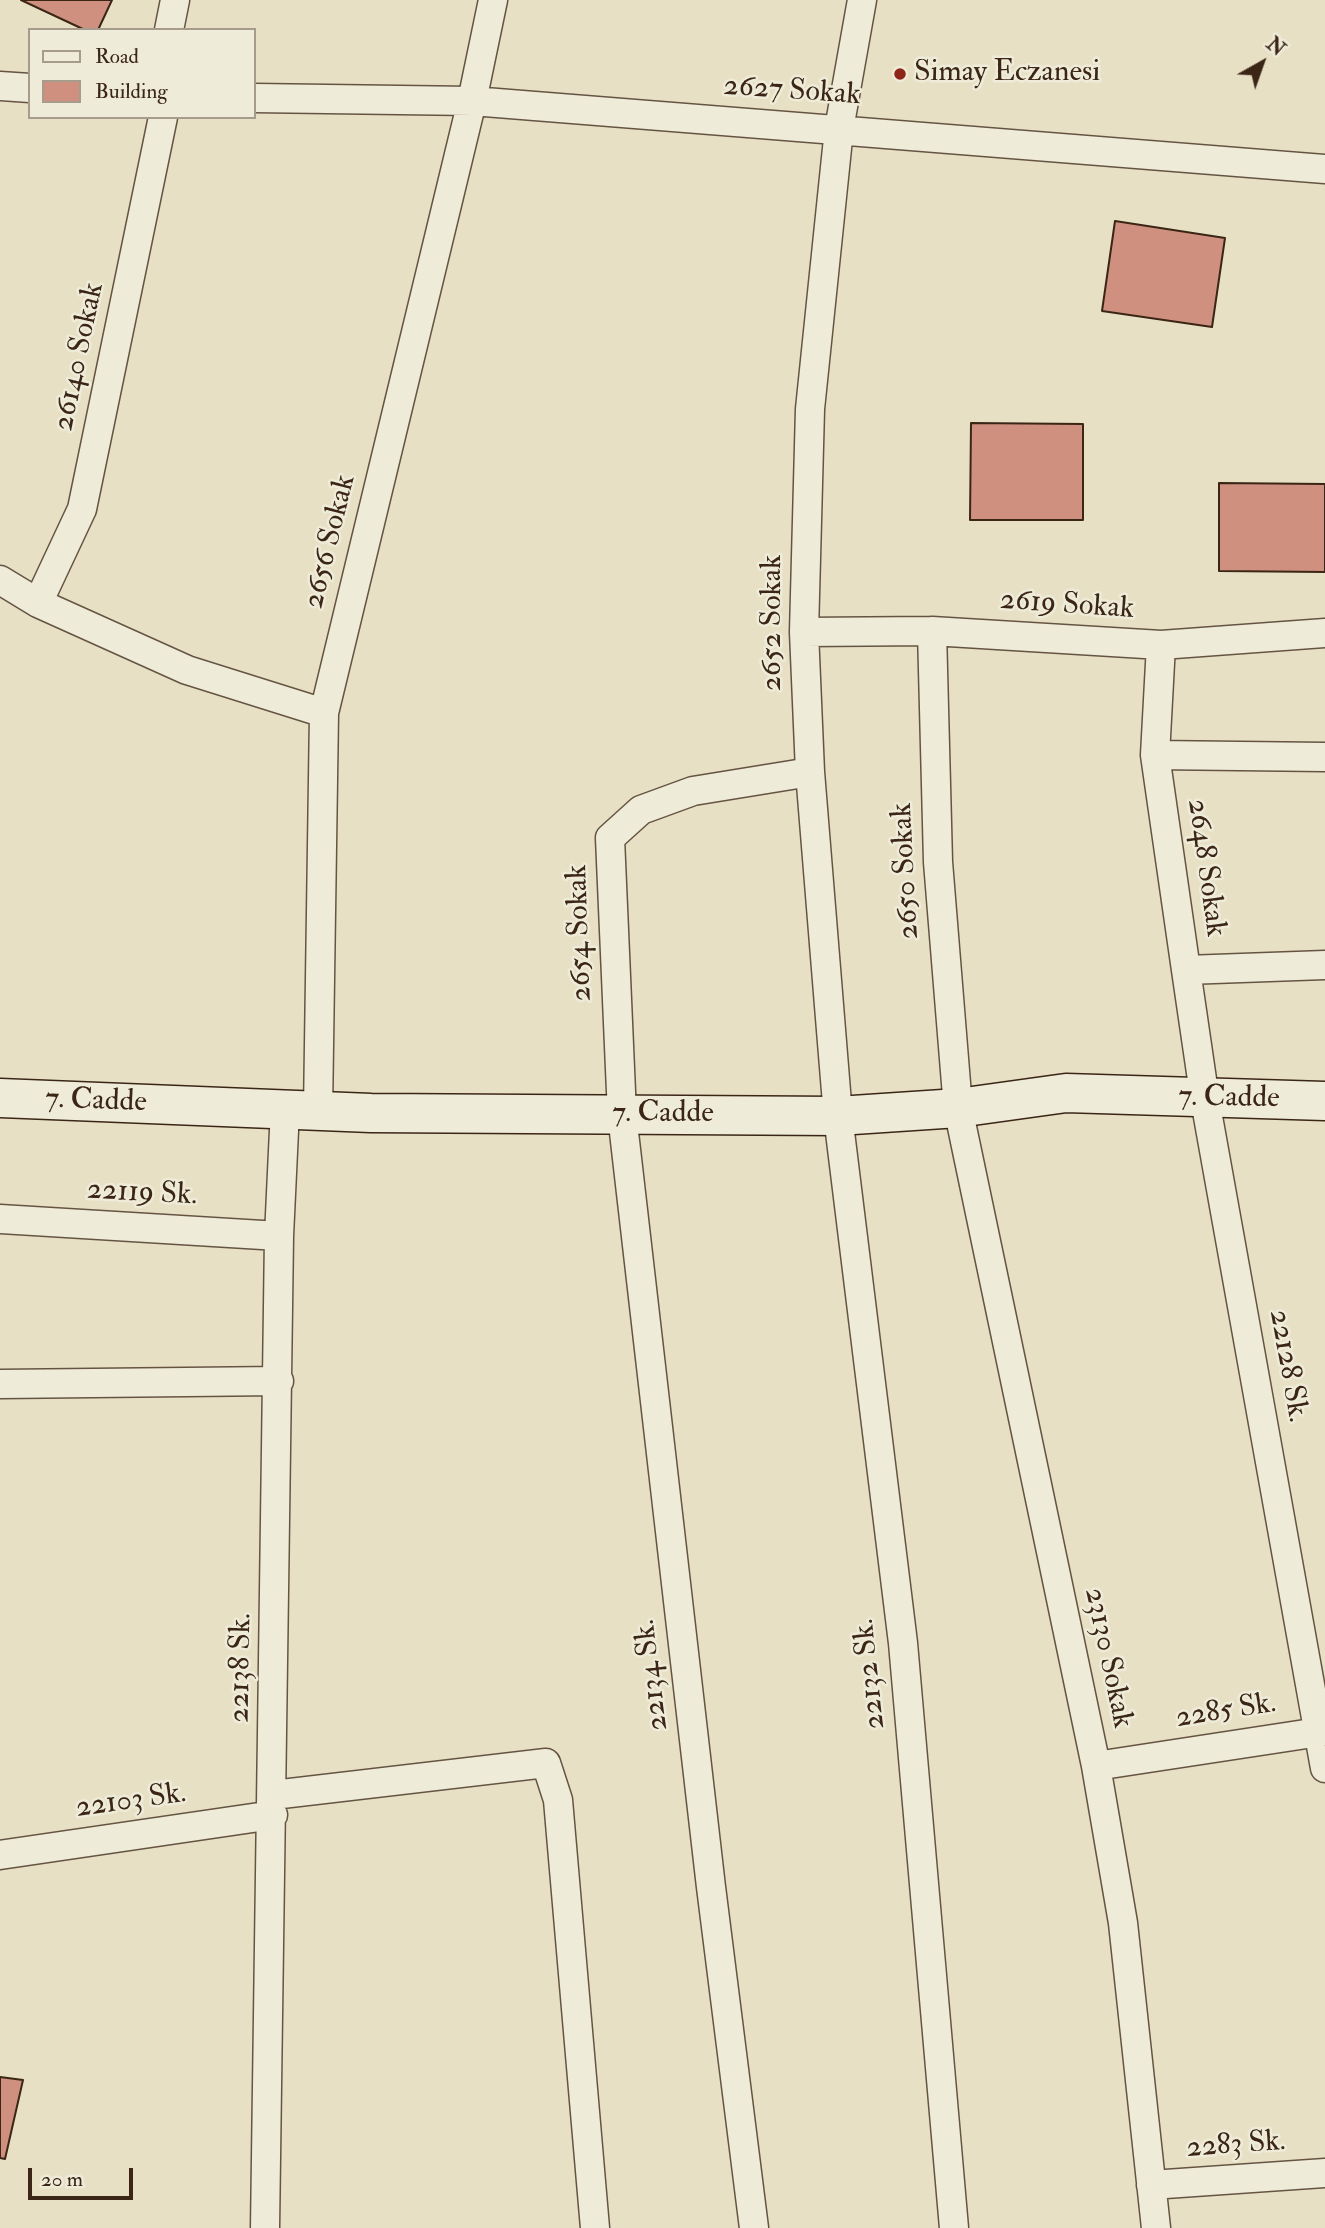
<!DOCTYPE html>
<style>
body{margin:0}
#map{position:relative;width:1325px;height:2228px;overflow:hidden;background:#e7e0c5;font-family:"IM FELL Double Pica",serif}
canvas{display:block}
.legend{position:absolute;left:28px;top:28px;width:228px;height:91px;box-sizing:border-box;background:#efebd9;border:2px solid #a79c8b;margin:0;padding:9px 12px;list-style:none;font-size:21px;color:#3b2616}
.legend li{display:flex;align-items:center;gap:14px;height:35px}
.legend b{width:35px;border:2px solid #a79c8b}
.north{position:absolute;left:1227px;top:28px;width:70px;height:70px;-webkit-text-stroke:5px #efebd9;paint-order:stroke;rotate:40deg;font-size:19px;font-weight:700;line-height:28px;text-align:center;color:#3b2616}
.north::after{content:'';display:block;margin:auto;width:24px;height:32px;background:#3b2616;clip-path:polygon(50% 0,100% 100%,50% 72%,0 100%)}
.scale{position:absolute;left:28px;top:2168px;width:105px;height:32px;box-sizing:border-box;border:4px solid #3b2616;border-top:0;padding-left:9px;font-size:21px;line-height:24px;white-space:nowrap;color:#3b2616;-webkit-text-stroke:5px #efebd9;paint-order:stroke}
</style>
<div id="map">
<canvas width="1325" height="2228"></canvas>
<ul class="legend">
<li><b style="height:9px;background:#efebd9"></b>Road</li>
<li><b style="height:19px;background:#d0907f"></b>Building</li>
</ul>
<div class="north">N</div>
<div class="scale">20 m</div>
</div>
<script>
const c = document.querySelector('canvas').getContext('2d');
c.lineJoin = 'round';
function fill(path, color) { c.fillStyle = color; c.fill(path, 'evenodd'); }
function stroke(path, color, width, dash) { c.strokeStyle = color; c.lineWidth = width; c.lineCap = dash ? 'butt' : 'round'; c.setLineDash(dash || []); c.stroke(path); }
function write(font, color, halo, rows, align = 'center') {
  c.font = font + ' "IM FELL Double Pica",serif'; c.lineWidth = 5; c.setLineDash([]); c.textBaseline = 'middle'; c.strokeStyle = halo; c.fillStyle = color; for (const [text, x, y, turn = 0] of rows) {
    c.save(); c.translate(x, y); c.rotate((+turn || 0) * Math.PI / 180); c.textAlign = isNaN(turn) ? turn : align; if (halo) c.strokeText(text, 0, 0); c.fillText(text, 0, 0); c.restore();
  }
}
const building = new Path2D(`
 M21,0H112L98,30H85Z
 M1115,221L1225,238L1212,327L1102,311Z
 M971,423L1083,424V520H970Z
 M1219,483L1325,484V572L1219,571Z
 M0,2077L23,2080L5,2159L0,2158Z`);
fill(building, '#d0907f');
stroke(building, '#3b2616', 2);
const street = new Path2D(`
 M862,0L839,129L810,409L804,632L810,772L838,1116L903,1643L954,2228
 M169,30L175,0
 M0,86L30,88
 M254,98L472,101L1325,169
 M0,580L38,603L187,670L324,713
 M38,603L82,509L163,117
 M932,631L938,862L958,1108L1096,1766L1123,1923L1156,2228
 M804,632L932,631L1161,645L1325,633
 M1161,645L1155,755L1186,970L1205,1100L1325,1768
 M1155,755L1325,757
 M1186,970L1325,965
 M318,1111L324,713L472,101L493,0
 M0,1219L279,1236
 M0,1384L279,1381
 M1096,1766L1325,1731
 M273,1795L546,1763L558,1800L595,2228
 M0,1855L273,1815
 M1151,2185L1325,2173
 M265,2228L279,1236L285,1109
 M754,2228L711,1887L622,1115L610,838L641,810L693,791L810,772`);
const secondary = new Path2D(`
 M0,1098L371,1113L838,1116L958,1108L1066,1093L1325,1101`);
stroke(street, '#665442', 31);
stroke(secondary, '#3b2616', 41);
stroke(street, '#efebd9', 28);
stroke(secondary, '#efebd9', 38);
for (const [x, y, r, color] of [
 [900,74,7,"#8f2418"]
]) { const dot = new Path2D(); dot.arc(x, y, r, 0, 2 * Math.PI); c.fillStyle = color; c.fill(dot); stroke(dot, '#efebd9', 2.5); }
write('30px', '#3b2616', '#efebd9', [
 ["Simay Eczanesi",914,74]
], 'left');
write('30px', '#3b2616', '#efebd9', [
 ["2627 Sokak",792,92,4],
 ["26140 Sokak",80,357,-78],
 ["2656 Sokak",331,542,-76],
 ["2619 Sokak",1067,606,4],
 ["2652 Sokak",774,623,-90],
 ["2648 Sokak",1205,868,82],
 ["2650 Sokak",907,871,-93],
 ["2654 Sokak",581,933,-92],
 ["7. Cadde",1229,1099,1],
 ["7. Cadde",96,1102,2],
 ["7. Cadde",663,1115],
 ["22119 Sk.",142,1194,3],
 ["22128 Sk.",1287,1366,80],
 ["23130 Sokak",1107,1658,78],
 ["22138 Sk.",242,1668,-89],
 ["22132 Sk.",871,1674,-96],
 ["22134 Sk.",653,1675,-97],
 ["2285 Sk.",1226,1712,-9],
 ["22103 Sk.",131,1802,-8],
 ["2283 Sk.",1236,2146,-4]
]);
</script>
